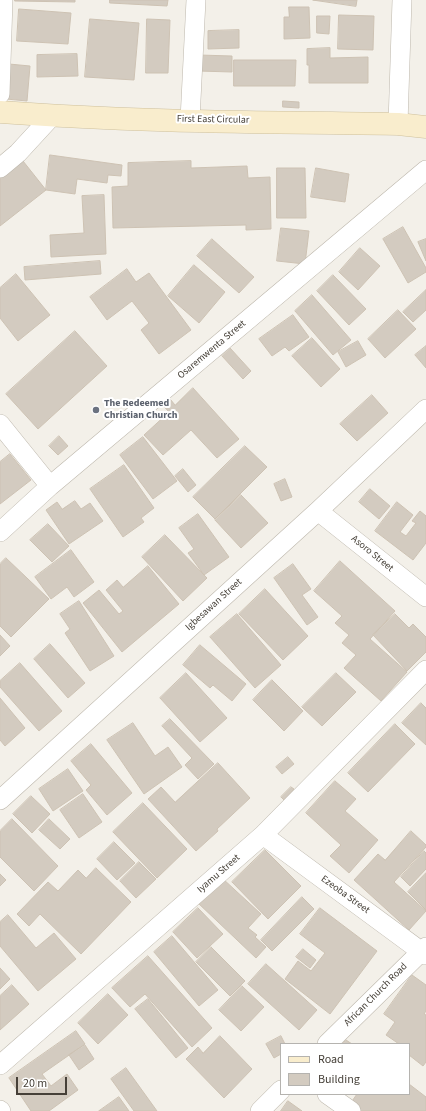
<!DOCTYPE html>
<style>
body{margin:0}
#map{position:relative;width:426px;height:1111px;overflow:hidden;background:#f3f0e9;font-family:"Source Sans 3",sans-serif}
canvas{display:block}
.legend{position:absolute;left:280px;top:1043px;width:130px;height:52px;box-sizing:border-box;background:#fff;border:1px solid #b5b3af;margin:0;padding:5px 7px;list-style:none;font-size:12px;color:#464038}
.legend li{display:flex;align-items:center;gap:8px;height:20px}
.legend b{width:20px;border:1px solid #b5b3af}
.scale{position:absolute;left:16px;top:1077px;width:51px;height:18px;box-sizing:border-box;border:2px solid #464038;border-top:0;padding-left:5px;font-size:12px;line-height:14px;white-space:nowrap;color:#464038;-webkit-text-stroke:3px #fff;paint-order:stroke}
</style>
<div id="map">
<canvas width="426" height="1111"></canvas>
<ul class="legend">
<li><b style="height:5px;background:#f9edcd"></b>Road</li>
<li><b style="height:11px;background:#d3cbc0"></b>Building</li>
</ul>
<div class="scale">20 m</div>
</div>
<script>
const c = document.querySelector('canvas').getContext('2d');
c.lineJoin = 'round';
function fill(path, color) { c.fillStyle = color; c.fill(path, 'evenodd'); }
function stroke(path, color, width, dash) { c.strokeStyle = color; c.lineWidth = width; c.lineCap = dash ? 'butt' : 'round'; c.setLineDash(dash || []); c.stroke(path); }
function write(font, color, halo, rows, align = 'center') {
  c.font = font + ' "Source Sans 3",sans-serif'; c.lineWidth = 4; c.setLineDash([]); c.textBaseline = 'middle'; c.strokeStyle = halo; c.fillStyle = color; for (const [text, x, y, turn = 0] of rows) {
    c.save(); c.translate(x, y); c.rotate((+turn || 0) * Math.PI / 180); c.textAlign = isNaN(turn) ? turn : align; if (halo) c.strokeText(text, 0, 0); c.fillText(text, 0, 0); c.restore();
  }
}
const building = new Path2D(`
 M15,0H75V2L15,1Z
 M110,0H168L167,6L110,3Z
 M313,0H357L356,6Z
 M289,7H309L310,38L284,39V17H289Z
 M19,9L71,13L68,44L17,41Z
 M339,15L374,16L373,50L338,49Z
 M317,16H330L329,34L317,33Z
 M90,19L139,23L134,80L85,77Z
 M147,19L170,20L168,73H146Z
 M239,30V48L208,49V31Z
 M330,48V58L368,57V83H309V65H307V49Z
 M77,54L78,76L37,77V55Z
 M199,55L232,56V72L198,71Z
 M234,60H296L295,86H234Z
 M9,64L30,66L27,101L6,99Z
 M283,101L299,102V108L283,107Z
 M50,155L122,165L121,176L108,175L107,183L77,179L75,194L46,190Z
 M23,161L46,190L0,226V178Z
 M191,161V168L247,166L248,178L270,177L271,229L246,230V225L113,228L112,187L128,186V163Z
 M277,168H305L306,218H277Z
 M316,168L349,174L345,202L311,197Z
 M104,195L106,254L51,257L50,235L84,233L82,196Z
 M403,227L426,268V272L408,283L383,239Z
 M281,228L309,231L305,264L277,261Z
 M212,239L254,277L239,293L197,256Z
 M426,239V261L418,242Z
 M360,248L380,266L358,290L339,272Z
 M100,261L101,274L25,280L24,267Z
 M194,265L225,292L199,323L168,296Z
 M127,269L136,282L149,273L191,330L159,354L141,330L149,323L132,301L107,320L90,297Z
 M16,274L50,315L18,341L0,318V288Z
 M333,275L366,309L349,325L317,291Z
 M426,290V310L413,322L403,312Z
 M312,295L351,340L333,355L295,311Z
 M398,310L416,329L385,358L368,339Z
 M293,315L309,337L289,351L285,347L272,356L259,339Z
 M75,331L107,366L38,429L6,394Z
 M312,338L340,369L321,387L292,356Z
 M358,341L366,355L346,367L338,352Z
 M426,346V368L415,355Z
 M230,348L251,371L243,379L222,356Z
 M193,388L239,439L217,458L191,430L163,455L144,435L169,412L159,401L166,394L175,405Z
 M372,395L388,413L357,441L340,424Z
 M59,436L68,446L58,455L49,446Z
 M143,437L177,481L153,499L120,455Z
 M245,446L267,467L215,519L193,497Z
 M10,454L31,480L0,504V462Z
 M124,465L154,508L141,518L144,522L123,537L90,489Z
 M183,469L196,485L188,492L175,476Z
 M285,479L292,497L281,501L274,484Z
 M370,489L390,506L379,519L359,502Z
 M241,495L268,523L241,548L215,520Z
 M75,501L81,509L90,503L103,521L69,544L46,510L57,502L62,509Z
 M397,502L413,515L400,532L406,536L416,523L412,521L420,511L426,516V543L413,560L375,531Z
 M198,514L229,557L204,575L188,553L194,549L179,528Z
 M48,524L69,546L52,562L30,540Z
 M165,535L207,578L183,601L142,557Z
 M71,550L94,582L74,597L67,587L51,599L35,577Z
 M6,558L49,599L11,637L0,626V564Z
 M340,561L395,611L370,639L407,672L381,701L344,668L356,655L342,643L349,635L335,623L342,616L314,591Z
 M293,564L311,589L302,595L318,617L307,625L274,578Z
 M148,566L179,604L122,652L83,603L99,590L119,614L123,611L106,590L117,580L123,587Z
 M265,589L308,636L283,660L239,614Z
 M79,601L114,656L90,671L65,633L70,629L60,614Z
 M237,614L281,665L255,688L210,637Z
 M395,614L409,628L413,624L426,637V652L407,671L373,635Z
 M0,635L10,646L0,656Z
 M50,644L85,683L68,698L34,659Z
 M200,645L246,684L232,701L213,685L210,688L183,665Z
 M20,663L62,711L39,731L0,687V681Z
 M186,673L227,718L200,742L160,698Z
 M336,673L356,692L322,726L302,707Z
 M272,680L303,711L284,731L253,700Z
 M0,698L25,728L5,746L0,740Z
 M421,703L426,708V745L402,723Z
 M170,719L214,764L198,779L185,765L192,758L162,726Z
 M133,723L155,756L168,747L182,767L144,794L107,740Z
 M395,724L415,744L368,792L348,773Z
 M91,744L132,793L107,815L86,790L91,785L71,761Z
 M288,757L294,764L282,774L276,767Z
 M218,763L250,798L217,829L218,831L196,851L148,799L161,787L175,802Z
 M68,769L83,791L53,811L39,789Z
 M335,781L356,799L345,811L378,840L349,873L330,856L341,845L306,813Z
 M291,787L294,789L284,800L281,797Z
 M83,794L102,822L79,838L60,810Z
 M31,796L50,814L32,833L13,814Z
 M143,803L187,849L157,878L113,832Z
 M12,819L58,866L34,891L0,857V831Z
 M49,819L70,839L60,849L39,830Z
 M411,831L426,845V847L394,882L426,911L409,930L354,880L378,854L385,860Z
 M114,842L135,863L117,880L97,859Z
 M265,850L301,886L268,919L232,882Z
 M424,851L426,853V869L410,886L401,877Z
 M139,862L156,879L136,898L120,881Z
 M96,868L131,902L81,954L40,914L29,926L17,914L48,882L58,891L78,870L86,878Z
 M426,873V910L408,892Z
 M0,874L6,880L0,886Z
 M222,878L261,914L248,928L257,935L255,937L266,947L256,958L198,903Z
 M302,897L314,909L272,951L261,940Z
 M198,908L223,934L197,958L173,932Z
 M320,908L377,951L330,1014L285,979L298,961L311,971L325,953L300,934Z
 M8,915L36,948L54,933L76,959L38,991L0,946V922Z
 M172,936L218,990L199,1006L154,952Z
 M211,947L245,981L230,996L196,962Z
 M303,949L316,960L310,968L296,957Z
 M148,956L212,1028L192,1047L145,994L130,1007L112,988Z
 M266,964L317,1010L299,1030L248,984Z
 M0,968L10,979L0,989Z
 M412,975L426,985V1011L424,1014L426,1015V1062L423,1066L409,1055V1044H399L386,1035L395,1022L384,1014Z
 M12,985L29,1004L0,1030V996Z
 M242,986L264,1007L241,1031L219,1010Z
 M108,994L128,1015L98,1044L78,1023Z
 M148,999L188,1048L176,1058L135,1009Z
 M76,1031L85,1044L42,1074L51,1086L67,1074L78,1090L49,1111H31L9,1078Z
 M220,1036L252,1069L224,1098L186,1059L198,1047L203,1053Z
 M281,1036L285,1044H281V1054L274,1058L266,1044Z
 M346,1040L352,1044H343Z
 M85,1045L94,1059L79,1070L69,1055Z
 M126,1068L157,1111H134L111,1079Z
 M409,1084L426,1097V1111H359L350,1104L357,1094H409Z
 M119,1097L129,1111H99Z
 M288,1101L302,1111H281Z`);
fill(building, '#d3cbc0');
stroke(building, '#cdc2b3', 1);
const street = new Path2D(`
 M0,94L3,0
 M190,120L196,0
 M398,124L402,0
 M0,168L18,153L52,116
 M0,424L50,486
 M318,511L426,597
 M0,532L50,486L426,170
 M0,800L318,511L426,409
 M263,835L426,955
 M327,1044L426,947
 M0,1065L263,835L426,670
 M327,1094L351,1111
 M0,1110L1,1111
 M260,1111L281,1090`);
const secondary = new Path2D(`
 M0,112C132,122 265,122 398,124L426,127`);
stroke(street, '#bdb7ac', 20);
stroke(secondary, '#cec09d', 23);
stroke(street, '#fff', 19);
stroke(secondary, '#f9edcd', 22);
for (const [x, y, r, color] of [
 [96,410,4,"#6b7280"]
]) { const dot = new Path2D(); dot.arc(x, y, r, 0, 2 * Math.PI); c.fillStyle = color; c.fill(dot); stroke(dot, '#fff', 1.5); }
write('10px', '#464038', '#fff', [
 ["First East Circular",213,120,1],
 ["Osaremwenta Street",212,350,-40],
 ["Asoro Street",372,554,39],
 ["Igbesawan Street",214,605,-42],
 ["Iyamu Street",219,874,-41],
 ["Ezeoba Street",345,895,36],
 ["African Church Road",376,995,-45]
]);
write('bold 10px', '#5b616d', '#fff', [
 ["The Redeemed",104,404],
 ["Christian Church",104,416]
], 'left');
</script>
